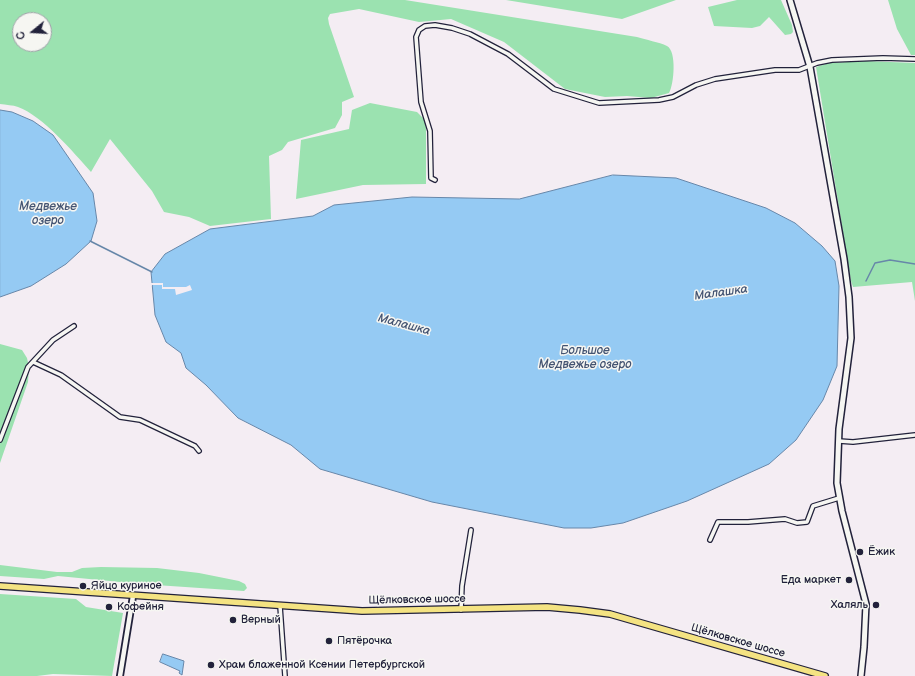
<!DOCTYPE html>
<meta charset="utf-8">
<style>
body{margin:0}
#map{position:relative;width:915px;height:676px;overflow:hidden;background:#f4edf3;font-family:"Balsamiq Sans",sans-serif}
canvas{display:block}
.north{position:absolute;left:12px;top:12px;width:40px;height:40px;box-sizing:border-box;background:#f6f6f2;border:1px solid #a1a1a9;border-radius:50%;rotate:252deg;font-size:11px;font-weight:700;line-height:16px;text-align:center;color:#22223b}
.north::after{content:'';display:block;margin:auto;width:14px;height:18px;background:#22223b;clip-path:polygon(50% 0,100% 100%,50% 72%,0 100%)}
</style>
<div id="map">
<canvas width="915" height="676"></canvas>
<div class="north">С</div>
</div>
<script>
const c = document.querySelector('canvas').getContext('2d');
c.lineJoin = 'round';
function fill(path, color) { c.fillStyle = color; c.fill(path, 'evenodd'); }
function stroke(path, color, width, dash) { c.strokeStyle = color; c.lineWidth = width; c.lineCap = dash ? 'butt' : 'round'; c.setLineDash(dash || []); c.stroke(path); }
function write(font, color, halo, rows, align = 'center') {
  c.font = font + ' "Balsamiq Sans",sans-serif'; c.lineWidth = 3; c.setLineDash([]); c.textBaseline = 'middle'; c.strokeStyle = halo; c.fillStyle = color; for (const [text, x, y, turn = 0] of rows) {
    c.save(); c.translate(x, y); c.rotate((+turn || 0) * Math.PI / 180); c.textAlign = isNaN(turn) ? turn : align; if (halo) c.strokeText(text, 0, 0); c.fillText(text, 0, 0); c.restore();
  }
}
fill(new Path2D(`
 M0,0H405L637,37C646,40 659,42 667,46C677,51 674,85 669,93L651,98L627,96L605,97L565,89L504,42L451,19L419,22L359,9L330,14L328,18L329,24L354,97L342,102V115L335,128L288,142L282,150L269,156L271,219L210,226L189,217L164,212L152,191L110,139L91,172C73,152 43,116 18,107C13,105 6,105 0,104ZM20,20H44V44H20Z
 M506,0H676L622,19Z
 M737,0H781L792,25L793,32L791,34L785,35L769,17L760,26L752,28L714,26L708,7Z
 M888,0H915V55H911L897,29Z
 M866,61L915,63V301L912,282L853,287L851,281L816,67L829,63Z
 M370,103L417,112L425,120L426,128V184L363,185L296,199L301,140L349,129L352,110Z
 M0,344L22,350L27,358L29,367L28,382L0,463Z
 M0,565L57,572H72L82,568L101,567L157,568L199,573L239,581L245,584L247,588L244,591L141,584L58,576L44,579L0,576Z
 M0,594L76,599L86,607L123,613L112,676L53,674L37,676H0Z`), '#9be2b0');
const water = new Path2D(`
 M0,110L12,112L33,121L53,135L93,193L97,221L91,241L66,264L31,286L0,297Z
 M613,175L676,178L766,208L795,223L822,246L835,261L839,286L837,366L823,400L796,440L769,464L687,501L623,523L591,528H564L432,502L320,469L291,445L238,418L206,385L186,368L181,353L166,342L155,315L151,272L165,254L210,229L313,216L334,205L412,197L519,199Z
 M163,654L184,661L182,675L179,673L180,671L160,662Z`);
fill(water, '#95caf3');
stroke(water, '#6787a9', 1);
fill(new Path2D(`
 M150,280L151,283H163V287H186L190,285L192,290L176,295L175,289H162V285H152L150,288Z`), '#f4edf3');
stroke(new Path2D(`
 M90,241L152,272
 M866,281L875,263L890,260L915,264`), '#6787a9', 1.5);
const minor = new Path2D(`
 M435,180L431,178L430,131L421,102L416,37L419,30L425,26L435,25L452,28L470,34L508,54L554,89L599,103L659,100L673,97L696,85L715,79L775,70H799L817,63L832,60L883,58L915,59
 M33,362L61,375L120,417L140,420L195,446L199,451
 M0,440L28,367L53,340L74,326
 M839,441L853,442L915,435
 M710,540L718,522H748L785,519L797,523L807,522L813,506L839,498
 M280,606L285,676
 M461,610L462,586L471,530`);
const tertiary = new Path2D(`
 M120,676L133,596`);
const secondary = new Path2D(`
 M790,0L810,67L844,259L849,297L851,338L839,429L837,483L842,511L866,604L864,647L861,676`);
const primary = new Path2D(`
 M0,586L362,611L547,607L580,610L610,614L825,676`);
stroke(minor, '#22223b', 6);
stroke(tertiary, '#22223b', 8);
stroke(secondary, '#22223b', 8);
stroke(primary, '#22223b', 8);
stroke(minor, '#f6f6f2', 3.5);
stroke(tertiary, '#f6f6f2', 4.5);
stroke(secondary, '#f6f6f2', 5);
stroke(primary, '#f4e382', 5.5);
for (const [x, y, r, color] of [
 [860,552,4,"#22223b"],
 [849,580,4,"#22223b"],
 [83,586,4,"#22223b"],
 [876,605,4,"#22223b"],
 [109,607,4,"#22223b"],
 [233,620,4,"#22223b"],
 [329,641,4,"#22223b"],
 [211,665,4,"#22223b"]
]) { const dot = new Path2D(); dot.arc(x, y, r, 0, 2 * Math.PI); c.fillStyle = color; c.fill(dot); stroke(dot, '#f6f6f2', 1.5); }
write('11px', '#22223b', '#f6f6f2', [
 ["Ёжик",868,552],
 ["Еда маркет",841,580,"right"],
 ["Яйцо куриное",91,586],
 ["Халяль",868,605,"right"],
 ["Кофейня",117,607],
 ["Верный",241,620],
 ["Пятёрочка",337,641],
 ["Храм блаженной Ксении Петербургской",219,665]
], 'left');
write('11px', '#22223b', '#f6f6f2', [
 ["Щёлковское шоссе",417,600,-1],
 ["Щёлковское шоссе",738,641,16]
]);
write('italic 12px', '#445472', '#f6f6f2', [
 ["Медвежье",48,207],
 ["озеро",48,221],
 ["Малашка",721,293,-8],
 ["Малашка",404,325,15],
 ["Большое",585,351],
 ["Медвежье озеро",585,365]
]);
</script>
